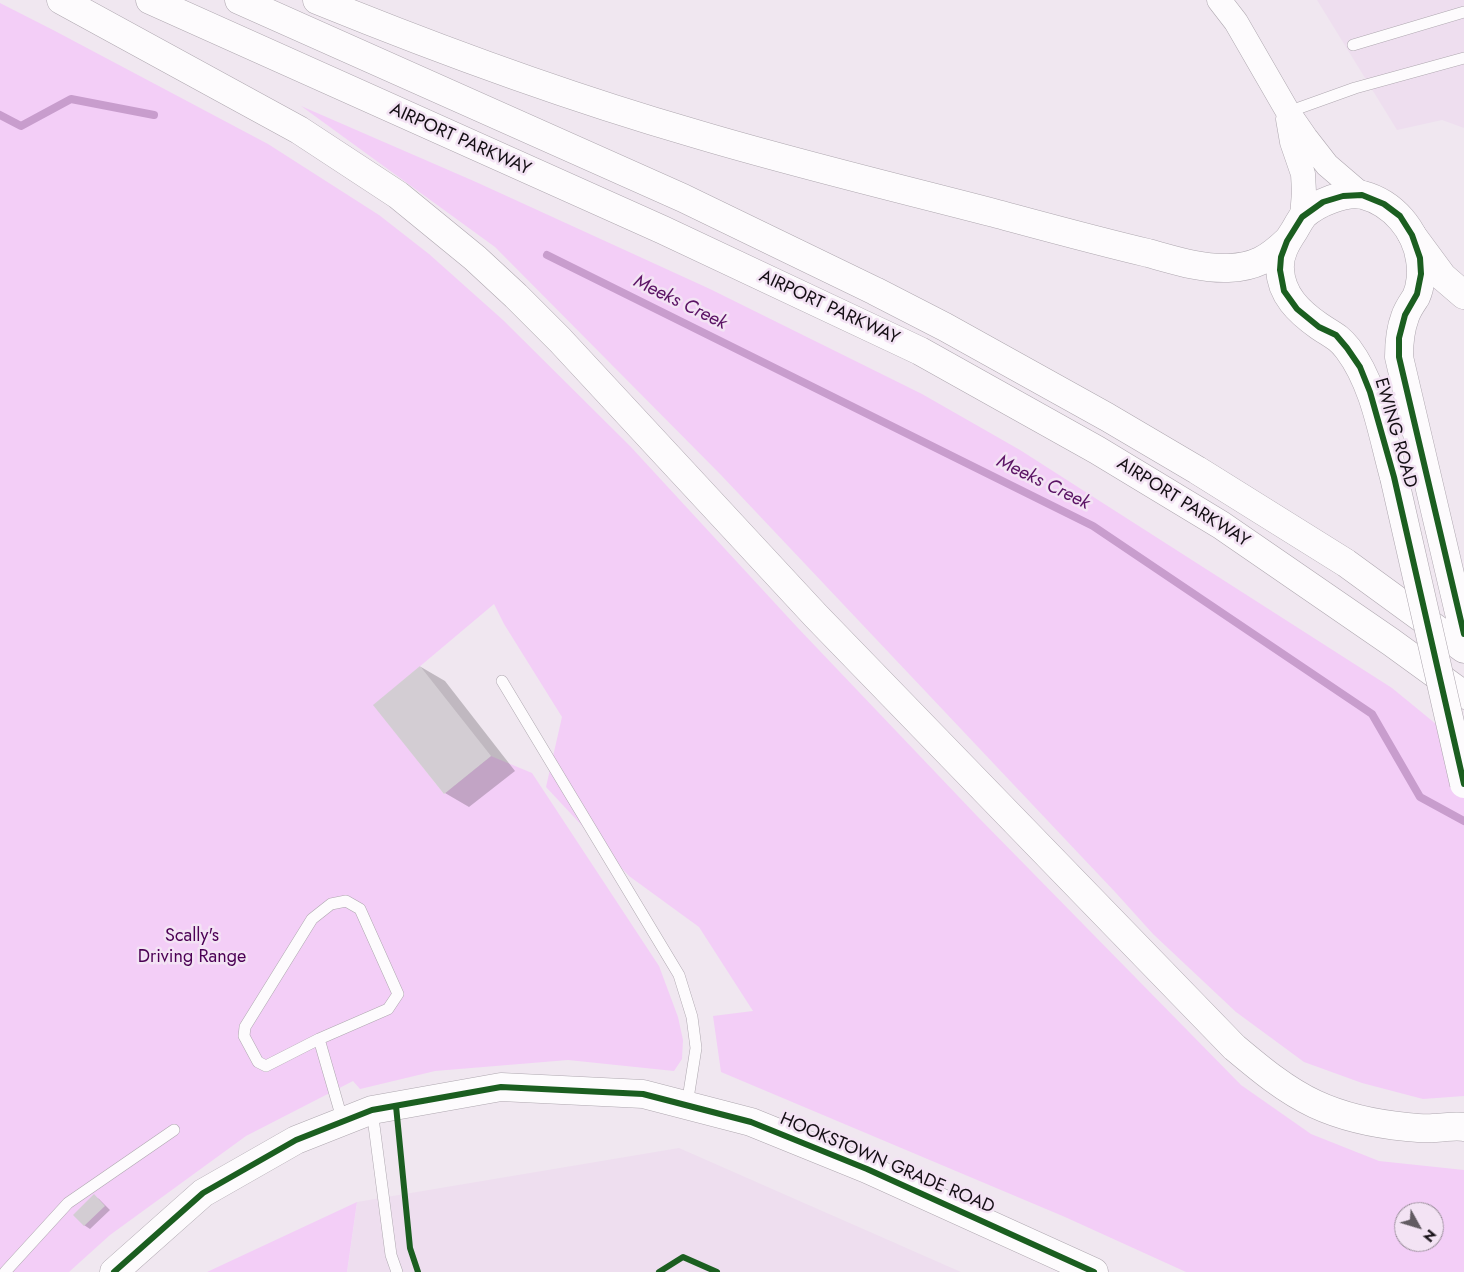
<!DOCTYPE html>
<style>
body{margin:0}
#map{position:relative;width:1464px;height:1272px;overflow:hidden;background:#f0e7f0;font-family:Jost,sans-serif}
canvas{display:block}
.north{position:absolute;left:1394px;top:1202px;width:50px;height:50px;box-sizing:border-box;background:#f3e3f4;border:1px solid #9a8e9b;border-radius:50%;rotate:129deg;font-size:14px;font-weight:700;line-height:20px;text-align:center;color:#150f15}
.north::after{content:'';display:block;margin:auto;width:18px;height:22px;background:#625b62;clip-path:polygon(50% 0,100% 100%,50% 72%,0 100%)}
</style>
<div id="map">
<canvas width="1464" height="1272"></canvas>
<div class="north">N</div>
</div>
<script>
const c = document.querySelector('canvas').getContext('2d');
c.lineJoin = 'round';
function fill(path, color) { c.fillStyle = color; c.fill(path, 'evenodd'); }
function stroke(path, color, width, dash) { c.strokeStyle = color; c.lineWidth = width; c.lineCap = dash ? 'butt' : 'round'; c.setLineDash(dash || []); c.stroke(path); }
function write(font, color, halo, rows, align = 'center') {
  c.font = font + ' Jost,sans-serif'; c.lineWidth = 5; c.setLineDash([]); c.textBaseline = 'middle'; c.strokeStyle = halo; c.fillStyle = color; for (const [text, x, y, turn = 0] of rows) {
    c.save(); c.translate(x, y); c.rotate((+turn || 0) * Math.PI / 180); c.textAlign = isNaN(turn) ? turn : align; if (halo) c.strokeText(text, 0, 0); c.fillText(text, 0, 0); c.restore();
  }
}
fill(new Path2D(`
 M1317,0H1464V128L1442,120L1397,130Z
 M679,1148L961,1272H347L357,1202Z`), '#eedeef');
fill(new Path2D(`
 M0,3L55,31L268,144L379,215L429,254L503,320L630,446L797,627L978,817L1241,1085L1311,1134L1379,1161L1464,1170V1272H1186L1065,1217L721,1072L713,1016L753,1011L699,927L629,876L546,787L562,717L504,624L494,604L374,705L444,794L491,756L532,773L659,966L678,1017L683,1040L682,1059L674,1071L568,1060L435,1071L360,1089L353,1081L246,1136L110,1235L69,1272H0ZM1404,1212H1434V1242H1404Z
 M301,106L476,182L710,289L922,394L1020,450L1392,688L1464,747V1096L1423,1099L1362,1083L1304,1062L1236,1012L1153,934L1116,893L721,475L495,247Z
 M357,1202L347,1272H207Z`), '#f3cef7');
fill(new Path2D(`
 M421,667L445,681L515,771L469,807L445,793Z
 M94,1196L99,1199L110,1210L90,1229L84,1225Z`), '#0003');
stroke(new Path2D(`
 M0,115L21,126L71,99L154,115
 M547,255L1093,526L1372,714L1420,797L1464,821`), '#c89dcd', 8);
fill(new Path2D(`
 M420,666L491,756L444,794L373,705Z
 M94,1194L105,1206L84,1226L73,1215Z`), '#d3cdd3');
const service = new Path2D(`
 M1353,45L1464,12
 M1288,112L1355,88L1464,58
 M502,681L679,975L692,1017L696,1048L687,1105
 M346,901L360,909L398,994L388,1009L319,1039L266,1066L258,1062L244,1036L245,1027L312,919L331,904Z
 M319,1039L343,1122
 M372,1110L391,1255L397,1272
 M5,1272L68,1203L174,1130`);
const minor = new Path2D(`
 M1219,0L1236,22L1288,112L1306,138L1327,165L1362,195
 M1288,119L1292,142L1303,174L1304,192L1302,217`);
const tertiary = new Path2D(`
 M1394,477C1382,434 1375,385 1348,349C1338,336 1332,335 1319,326C1299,312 1281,295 1280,269C1279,255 1286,243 1294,231C1297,226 1300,220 1304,215C1317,203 1346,191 1363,195C1393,203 1416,230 1420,260C1422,271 1421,286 1416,297C1412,303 1407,310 1405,317C1400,330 1399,343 1399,357L1464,634
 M114,1272L203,1193L296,1140L372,1110L501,1087L643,1094L751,1122L867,1169L1094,1272`);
const motorway = new Path2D(`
 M61,0L299,130L398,195L475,258L516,296L560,340L816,616L1234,1047C1259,1068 1285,1090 1315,1104C1343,1117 1376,1124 1407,1127C1416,1128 1425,1129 1434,1128C1444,1128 1454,1125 1464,1127
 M150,0L663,230L920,351L1097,450L1221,525L1391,642L1464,695
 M239,0L683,198L875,291L945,327L1107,417L1197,470L1346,563L1464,649
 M317,0C440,50 565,96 693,133C793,163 894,187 994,213C1046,227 1097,241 1148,253C1174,260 1201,269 1228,268C1255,267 1268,259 1287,241
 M1412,235L1443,277L1464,295`);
stroke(service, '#aea7af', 12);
stroke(minor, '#aea7af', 25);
stroke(tertiary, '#aea7af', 29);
stroke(motorway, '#aea7af', 29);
stroke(service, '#fdfbfd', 11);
stroke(minor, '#fdfbfd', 24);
stroke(tertiary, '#fdfbfd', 28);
stroke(motorway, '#fdfbfd', 28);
const tertiaryBridge = new Path2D(`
 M1394,477L1464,784`);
stroke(tertiaryBridge, '#aea7af', 29, []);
stroke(tertiaryBridge, '#fdfbfd', 28);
stroke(new Path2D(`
 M1464,634L1399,357V338L1405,315L1417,294L1421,274L1420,258L1412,235L1400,216L1384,204L1362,195L1343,196L1323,202L1302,217L1287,241L1281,257L1280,270L1284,291L1297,309L1319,327L1336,335L1347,348L1360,367L1370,392L1394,477L1464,784
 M396,1106L410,1248L418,1272
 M114,1272L203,1193L296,1140L372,1110L501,1087L643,1094L751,1122L867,1169L1094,1272
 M659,1272L683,1257L717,1272`), '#1b5e20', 6);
write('18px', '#150f15', '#f3e3f4', [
 ["AIRPORT PARKWAY",460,140,24],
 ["AIRPORT PARKWAY",829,308,25],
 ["EWING ROAD",1395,433,74],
 ["AIRPORT PARKWAY",1183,503,32],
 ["HOOKSTOWN GRADE ROAD",887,1164,23]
]);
write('18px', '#4b0054', '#f3e3f4', [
 ["Scally's",192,937],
 ["Driving Range",192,958]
]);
write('italic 19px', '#5b1465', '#f3e3f4', [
 ["Meeks Creek",680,303,26],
 ["Meeks Creek",1043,483,26]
]);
</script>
